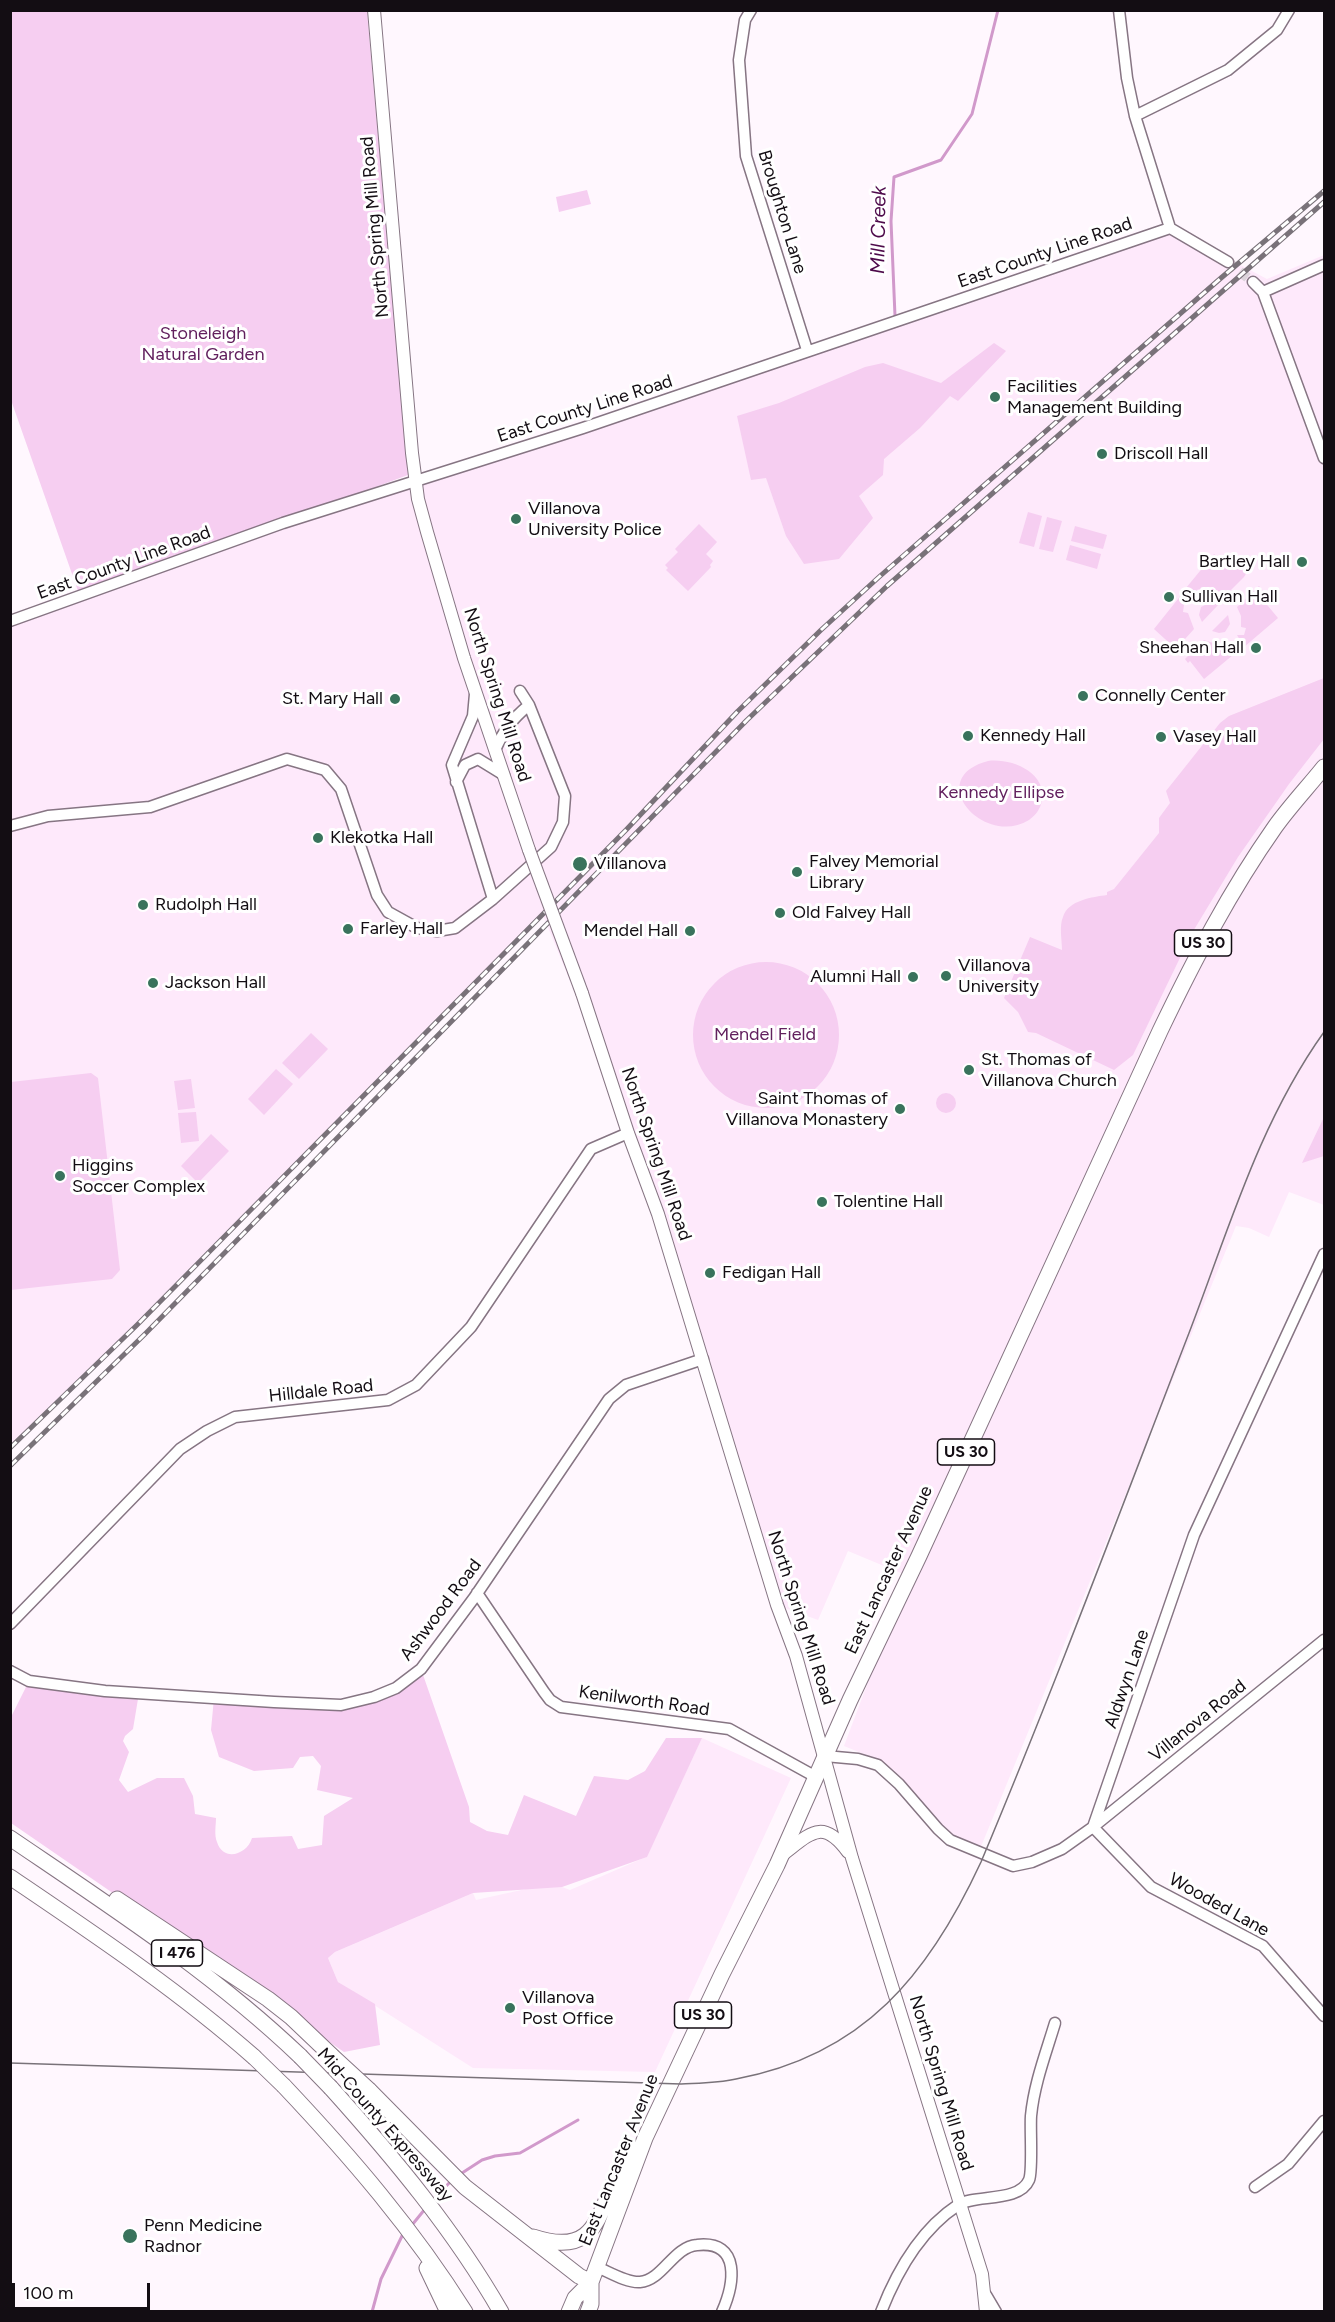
<!DOCTYPE html>
<style>
body{margin:0}
#map{position:relative;width:1335px;height:2322px;overflow:hidden;background:#fff7fe;font-family:Figtree,sans-serif}
canvas{display:block}
.frame{position:absolute;inset:0;border:12px solid #130d13;pointer-events:none}
.scale{position:absolute;left:12px;top:2283px;width:138px;height:27px;box-sizing:border-box;border:3px solid #130d13;border-top:0;padding-left:8px;font-size:18px;line-height:21px;white-space:nowrap;color:#130d13;-webkit-text-stroke:4px #fff;paint-order:stroke}
</style>
<div id="map">
<canvas width="1335" height="2322"></canvas>
<div class="frame"></div>
<div class="scale">100 m</div>
</div>
<script>
const c = document.querySelector('canvas').getContext('2d');
c.lineJoin = 'round';
function fill(path, color) { c.fillStyle = color; c.fill(path, 'evenodd'); }
function stroke(path, color, width, dash) { c.strokeStyle = color; c.lineWidth = width; c.lineCap = dash ? 'butt' : 'round'; c.setLineDash(dash || []); c.stroke(path); }
function write(font, color, halo, rows, align = 'center') {
  c.font = font + ' Figtree,sans-serif'; c.lineWidth = 6; c.setLineDash([]); c.textBaseline = 'middle'; c.strokeStyle = halo; c.fillStyle = color; for (const [text, x, y, turn = 0] of rows) {
    c.save(); c.translate(x, y); c.rotate((+turn || 0) * Math.PI / 180); c.textAlign = isNaN(turn) ? turn : align; if (halo) c.strokeText(text, 0, 0); c.fillText(text, 0, 0); c.restore();
  }
}
fill(new Path2D(`
 M1170,228L1267,279L1324,255V1205L1289,1192L1269,1237L1249,1228L1236,1226L980,1849L956,1838L947,1831L890,1768L876,1759L844,1746L908,1576L848,1551L818,1620L777,1605L719,1417L594,1039L542,913L248,1212L11,1449V623L283,523Z
 M702,1738L791,1778L655,2072L473,2068L338,1982L328,1958L335,1952L473,1893L476,1900L535,1887H562L570,1890L646,1857Z`), '#fee9fb');
fill(new Path2D(`
 M10,11H367L408,475L330,504L78,591L11,400Z
 M587,190L591,204L559,212L556,197Z
 M994,343L1006,351L958,401L950,396L920,428L884,459L883,475L859,496L873,518L839,559L804,564L786,536L766,478L751,480L737,416L779,403L865,367L883,363L941,383Z
 M1028,512L1042,516L1034,547L1019,543Z
 M1047,517L1062,521L1053,552L1039,549Z
 M699,524L717,542L706,554L713,561L710,565L711,567L688,591L666,570L668,568L665,565L678,552L675,549Z
 M1075,526L1107,535L1103,549L1071,541Z
 M1070,545L1101,554L1097,569L1066,560Z
 M1214,554L1233,569L1245,556L1250,561L1251,565L1244,577L1226,595L1205,591L1203,588L1197,590L1198,594L1194,596L1186,588Z
 M1259,586L1267,596L1263,600L1278,618L1244,647L1237,635H1244L1246,628L1241,627V616L1237,607Z
 M1182,594L1191,601L1189,605H1184L1183,612L1188,613L1194,629L1176,649L1154,629Z
 M1211,602L1218,605L1202,622L1199,615L1201,607Z
 M1228,615L1230,624L1225,632L1219,633L1212,631Z
 M1204,640L1219,645L1220,649L1228,648L1227,644L1231,643L1239,650L1204,679L1190,661L1188,663L1185,659Z
 M1324,678V739L1289,784L1238,857L1192,933L1133,1055L1114,1070L1036,1033L1028,1032L1018,1012L1004,998L1030,937L1062,950C1062,940 1059,926 1063,917C1068,900 1093,897 1107,895V892L1114,889L1159,833V818L1170,803L1166,791L1220,723L1229,716Z
 M988,761C1011,758 1047,772 1042,801C1040,809 1036,815 1029,820C983,848 923,778 988,761Z
 M693 1035a73 73 0 1 1 146 0a73 73 0 1 1-146 0Z
 M311,1033L328,1049L299,1079L282,1063Z
 M276,1069L293,1084L264,1115L248,1099Z
 M91,1073L98,1078L120,1270L112,1279L11,1290V1082Z
 M191,1079L195,1108L178,1110L174,1081Z
 M936 1103a10 10 0 1 1 20 0a10 10 0 1 1-20 0Z
 M196,1112L199,1141L181,1143L178,1113Z
 M1324,1117V1156L1302,1163Z
 M211,1134L229,1151L198,1183L181,1166Z
 M421,1669L469,1807L470,1822L487,1831L508,1835L524,1795L576,1816L594,1776L628,1780L645,1771L666,1738H702L647,1857L562,1887L473,1893L335,1952L328,1958L338,1982L375,2004L380,2045L344,2052L11,1823L10,1719L29,1681L139,1693L133,1729L125,1736L123,1741L129,1752L119,1780L128,1792L157,1778H184L193,1796L195,1814L216,1818C216,1825 214,1835 217,1842C223,1862 247,1855 252,1838L292,1836L298,1849L322,1845L324,1816L353,1798L317,1790L321,1766L313,1756L300,1757L293,1768L254,1771L219,1757L211,1730L214,1698L341,1705L374,1697Z`), '#f6cef1');
stroke(new Path2D(`
 M895,316L891,221L894,177L941,160L972,114L998,10
 M459,2175L482,2160L495,2156L520,2153L578,2120
 M431,2202L451,2181
 M412,2225L425,2209
 M372,2312L381,2279L403,2234`), '#d199cb', 3);
stroke(new Path2D(`
 M1228,262L1253,282`), '#dcd4db', 10, [10, 5]);
const minor = new Path2D(`
 M751,10L745,20L739,60L746,156L807,350
 M1119,10L1127,78L1135,116L1170,228L1228,262
 M1135,116L1228,70L1277,30L1289,10
 M1253,282L1263,292L1324,458
 M1263,292L1324,265
 M10,621L283,523L583,428L1170,228
 M475,694L473,716L452,765L493,899
 M495,750C504,730 512,719 529,705
 M456,782L465,765L478,759L504,775
 M10,826L48,816L150,807L287,759L325,770L341,789L377,895L388,912L417,928L437,931L455,928L493,899L551,847L563,822L565,796L529,705L520,691
 M477,1593L544,1692L550,1700L561,1707L729,1729L816,1777
 M10,1624L180,1449L207,1431L235,1417L388,1400L416,1385L471,1327L591,1149L628,1133
 M10,1671L29,1681L105,1691L274,1702L341,1705L374,1697L396,1688L421,1669L474,1598L609,1399L626,1385L703,1359
 M825,1756L858,1759L878,1765L899,1784L938,1829L950,1840L1013,1866L1032,1862L1062,1849L1093,1827L1324,1640
 M1093,1827L1194,1535L1324,1254
 M1093,1827L1151,1887L1263,1946L1324,2016
 M1255,2187L1288,2164L1324,2121
 M597,2267C609,2272 627,2283 640,2282C663,2280 673,2247 697,2245C742,2240 734,2285 722,2312
 M986,2295L996,2312
 M881,2312C897,2271 920,2230 958,2205C975,2194 1019,2203 1029,2180C1033,2171 1030,2129 1031,2116C1034,2084 1046,2053 1055,2023`);
const major = new Path2D(`
 M374,10L412,453L418,499L427,532L464,658L529,850
 M582,993L628,1133L658,1214L777,1605L796,1656L852,1858L982,2274L986,2312
 M782,1855C810,1834 822,1817 848,1852`);
const highway = new Path2D(`
 M10,1838C110,1906 212,1972 300,2056
 M10,1877C94,1934 178,1990 254,2057
 M117,1899L268,1999L291,2017L332,2056
 M284,2086C351,2157 413,2229 465,2312
 M331,2088C393,2157 454,2230 501,2312
 M369,2090L465,2187L579,2276L591,2282
 M533,2237C597,2258 597,2215 619,2171C623,2163 631,2156 636,2149
 M427,2268L448,2312
 M569,2312L575,2298L591,2282
 M588,2312L591,2304V2282L645,2138L722,1974L777,1865L850,1700L919,1556L1160,1031C1194,960 1230,891 1275,827C1290,806 1308,787 1324,767`);
stroke(minor, '#867583', 13);
stroke(major, '#867583', 14);
stroke(highway, '#867583', 17);
stroke(minor, '#fff', 10);
stroke(major, '#fff', 12);
stroke(highway, '#fff', 15);
stroke(new Path2D(`
 M10,2063L681,2084C700,2083 718,2083 736,2079C864,2055 929,1974 981,1862C1054,1688 1121,1509 1189,1333C1229,1229 1259,1123 1324,1032`), '#797279', 1.5);
const rail = new Path2D(`
 M10,1448L137,1325L626,830L738,711L821,630L879,577L1221,278L1324,191
 M10,1466L145,1334L747,720L887,586L1324,202`);
stroke(rail, '#797279', 5);
stroke(rail, '#fff', 3, [9]);
const majorBridge = new Path2D(`
 M529,850L582,993`);
const highwayBridge = new Path2D(`
 M300,2056L331,2088
 M332,2056L369,2090
 M254,2057L284,2086`);
stroke(majorBridge, '#867583', 14, []);
stroke(highwayBridge, '#867583', 17, []);
stroke(majorBridge, '#fff', 12);
stroke(highwayBridge, '#fff', 15);
for (const [x, y, r, color] of [
 [995,397,6,"#39735c"],
 [1102,454,6,"#39735c"],
 [516,519,6,"#39735c"],
 [1302,562,6,"#39735c"],
 [1169,597,6,"#39735c"],
 [1256,648,6,"#39735c"],
 [1083,696,6,"#39735c"],
 [395,699,6,"#39735c"],
 [968,736,6,"#39735c"],
 [1161,737,6,"#39735c"],
 [318,838,6,"#39735c"],
 [580,864,8,"#39735c"],
 [797,872,6,"#39735c"],
 [143,905,6,"#39735c"],
 [780,913,6,"#39735c"],
 [348,929,6,"#39735c"],
 [690,931,6,"#39735c"],
 [946,976,6,"#39735c"],
 [913,977,6,"#39735c"],
 [153,983,6,"#39735c"],
 [969,1070,6,"#39735c"],
 [900,1109,6,"#39735c"],
 [60,1176,6,"#39735c"],
 [822,1202,6,"#39735c"],
 [710,1273,6,"#39735c"],
 [510,2008,6,"#39735c"],
 [130,2236,8,"#39735c"]
]) { const dot = new Path2D(); dot.arc(x, y, r, 0, 2 * Math.PI); c.fillStyle = color; c.fill(dot); stroke(dot, '#fff', 2); }
for (const [x, y, w] of [
 [1203,943,57],
 [966,1452,57],
 [177,1953,51],
 [703,2015,57]
]) { const box = new Path2D(); box.roundRect(x - w / 2, y - 13, w, 26, 4.5); c.fillStyle = '#fff'; c.fill(box); stroke(box, '#130d13', 1.5); }
write('bold 16px', '#130d13', null, [
 ["US 30",1203,943],
 ["US 30",966,1452],
 ["I 476",177,1953],
 ["US 30",703,2015]
]);
write('18px', '#130d13', '#fff', [
 ["Broughton Lane",782,212,73],
 ["North Spring Mill Road",375,227,-95],
 ["East County Line Road",1045,253,-19],
 ["East County Line Road",585,409,-18],
 ["East County Line Road",124,563,-20],
 ["North Spring Mill Road",497,695,72],
 ["North Spring Mill Road",656,1154,71],
 ["Hilldale Road",321,1391,-6],
 ["East Lancaster Avenue",889,1570,-65],
 ["Ashwood Road",441,1610,-53],
 ["North Spring Mill Road",801,1618,72],
 ["Aldwyn Lane",1127,1679,-71],
 ["Kenilworth Road",644,1701,8],
 ["Villanova Road",1198,1721,-39],
 ["Wooded Lane",1219,1905,29],
 ["North Spring Mill Road",941,2083,73],
 ["Mid-County Expressway",385,2125,49],
 ["East Lancaster Avenue",619,2160,-68]
]);
write('18px', '#62205e', '#fff', [
 ["Stoneleigh",203,334],
 ["Natural Garden",203,355],
 ["Kennedy Ellipse",1001,793],
 ["Mendel Field",765,1035]
]);
write('18px', '#130d13', '#fff', [
 ["Facilities",1007,387],
 ["Management Building",1007,408],
 ["Driscoll Hall",1114,454],
 ["Villanova",528,509],
 ["University Police",528,530],
 ["Bartley Hall",1290,562,"right"],
 ["Sullivan Hall",1181,597],
 ["Sheehan Hall",1244,648,"right"],
 ["Connelly Center",1095,696],
 ["St. Mary Hall",383,699,"right"],
 ["Kennedy Hall",980,736],
 ["Vasey Hall",1173,737],
 ["Klekotka Hall",330,838],
 ["Falvey Memorial",809,862],
 ["Library",809,883],
 ["Villanova",594,864],
 ["Rudolph Hall",155,905],
 ["Old Falvey Hall",792,913],
 ["Farley Hall",360,929],
 ["Mendel Hall",678,931,"right"],
 ["Villanova",958,966],
 ["University",958,987],
 ["Alumni Hall",901,977,"right"],
 ["Jackson Hall",165,983],
 ["St. Thomas of",981,1060],
 ["Villanova Church",981,1081],
 ["Saint Thomas of",888,1099,"right"],
 ["Villanova Monastery",888,1120,"right"],
 ["Higgins",72,1166],
 ["Soccer Complex",72,1187],
 ["Tolentine Hall",834,1202],
 ["Fedigan Hall",722,1273],
 ["Villanova",522,1998],
 ["Post Office",522,2019],
 ["Penn Medicine",144,2226],
 ["Radnor",144,2247]
], 'left');
write('italic 20px', '#4e0a4b', '#fff', [
 ["Mill Creek",879,230,-89]
]);
</script>
